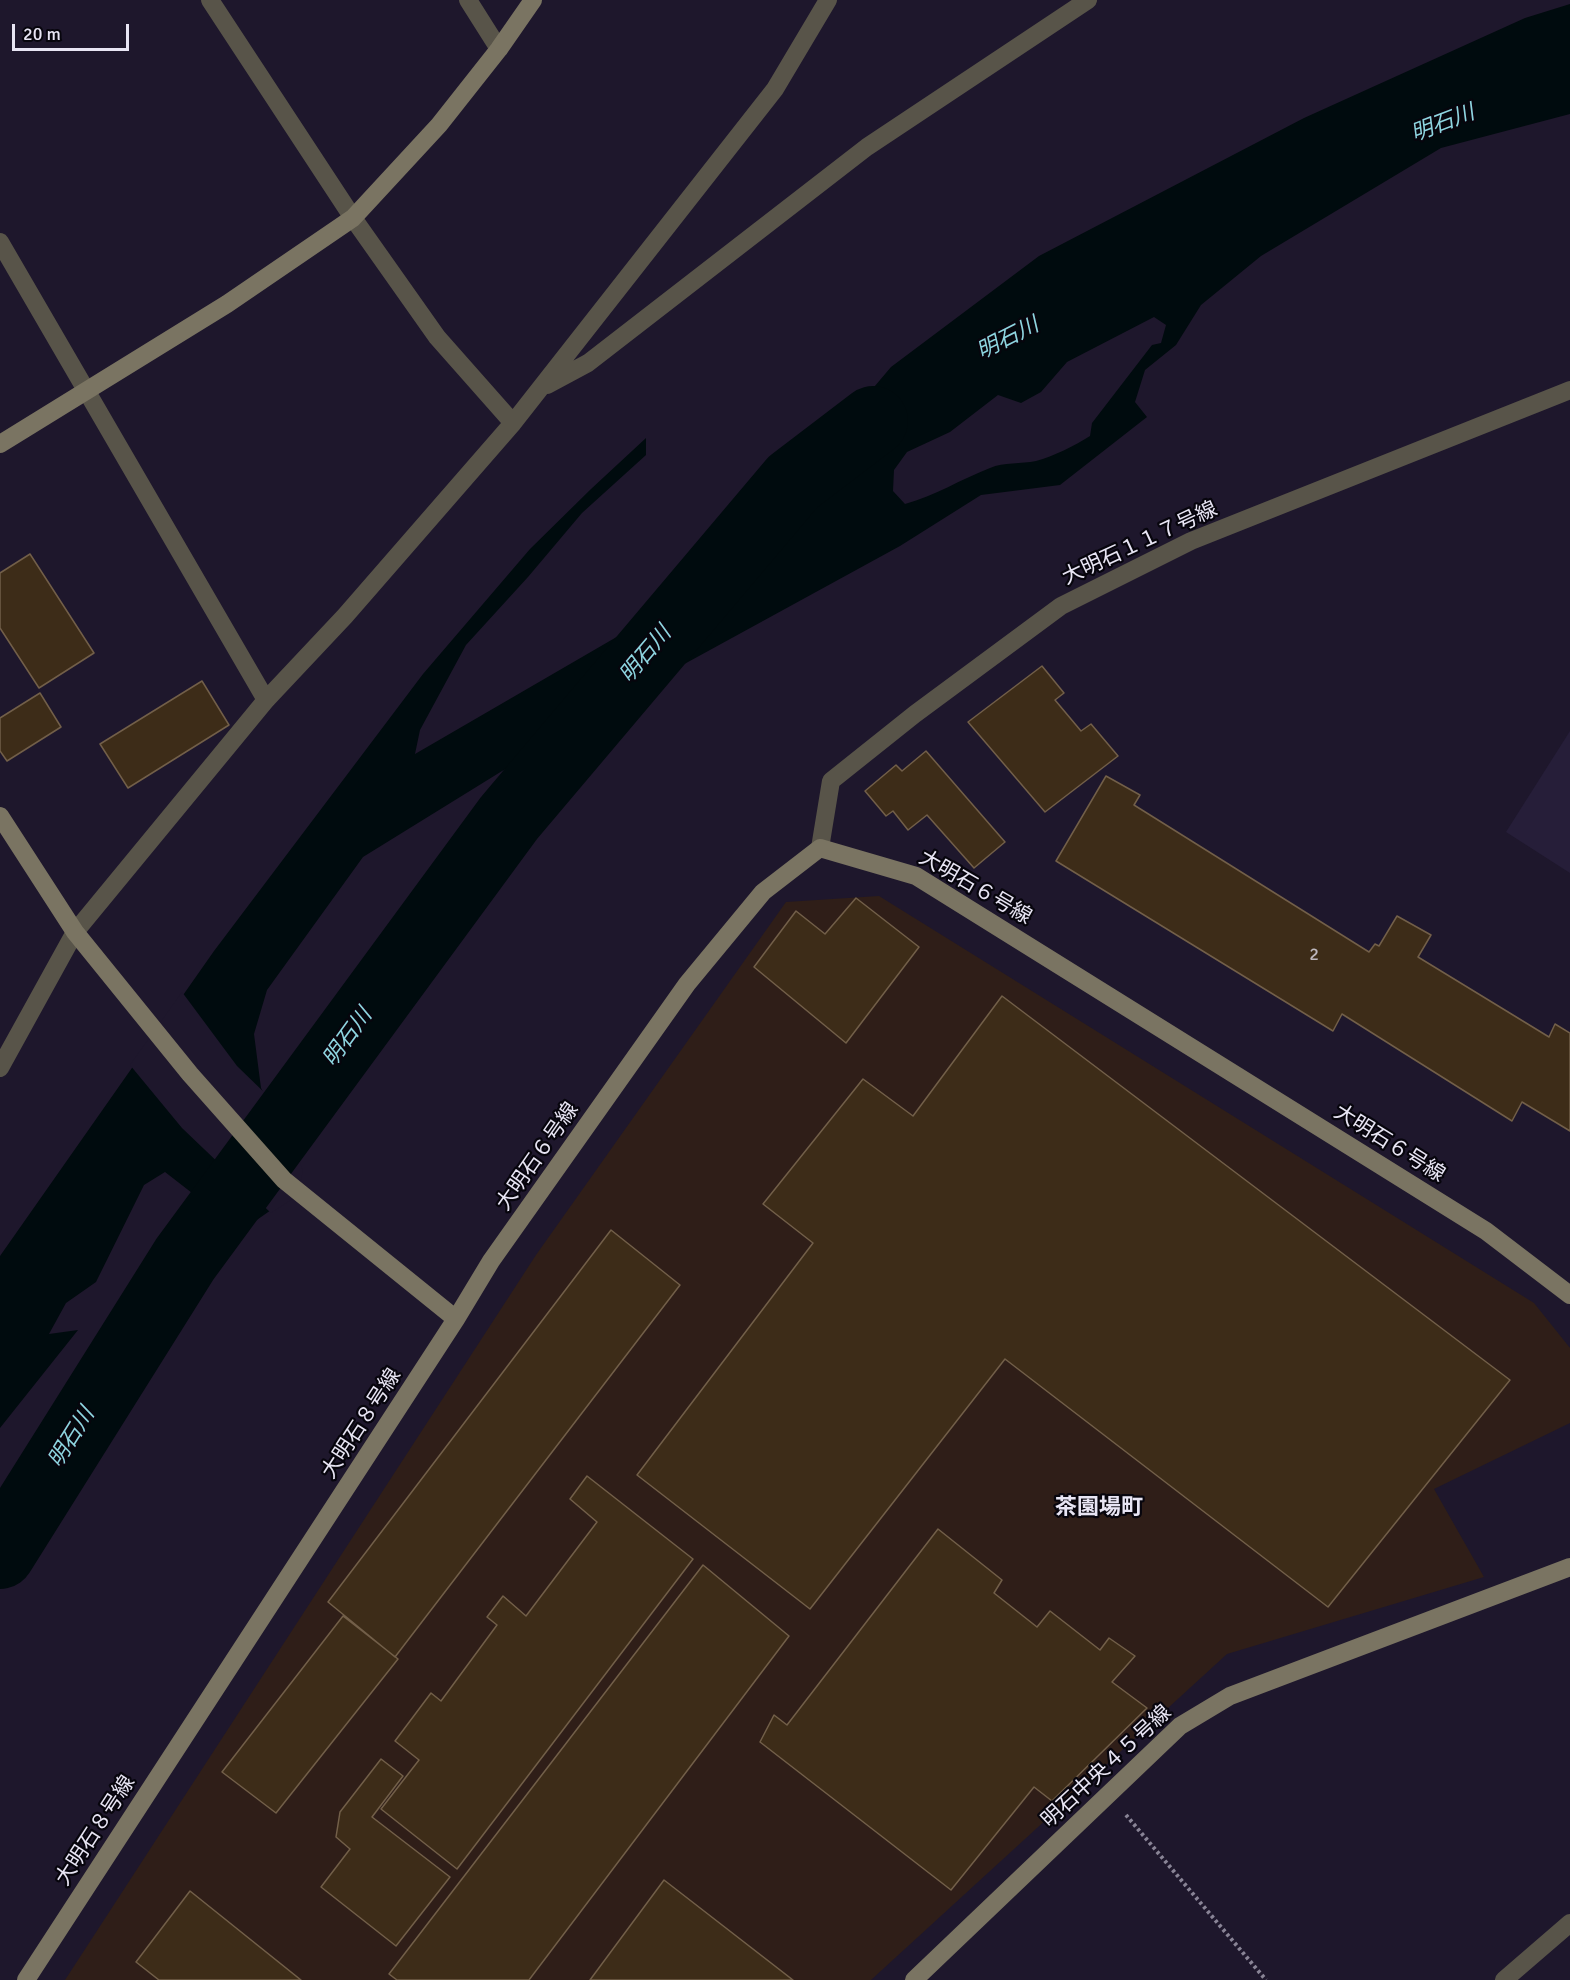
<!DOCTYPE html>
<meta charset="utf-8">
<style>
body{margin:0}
#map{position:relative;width:1570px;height:1980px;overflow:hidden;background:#1e172c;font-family:Signika,sans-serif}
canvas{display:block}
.scale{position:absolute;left:12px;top:24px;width:117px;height:27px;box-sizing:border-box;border:3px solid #e8e5f4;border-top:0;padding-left:8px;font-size:18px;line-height:21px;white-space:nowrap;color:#e8e5f4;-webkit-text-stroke:4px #07050d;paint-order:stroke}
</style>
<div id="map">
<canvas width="1570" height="1980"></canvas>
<div class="scale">20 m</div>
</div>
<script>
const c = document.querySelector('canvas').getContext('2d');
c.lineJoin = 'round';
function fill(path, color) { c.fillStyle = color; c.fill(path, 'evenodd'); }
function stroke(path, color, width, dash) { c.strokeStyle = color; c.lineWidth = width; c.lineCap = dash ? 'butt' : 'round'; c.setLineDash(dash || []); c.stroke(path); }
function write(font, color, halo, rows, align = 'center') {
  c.font = font + ' Signika,"Noto Sans JP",sans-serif'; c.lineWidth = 4.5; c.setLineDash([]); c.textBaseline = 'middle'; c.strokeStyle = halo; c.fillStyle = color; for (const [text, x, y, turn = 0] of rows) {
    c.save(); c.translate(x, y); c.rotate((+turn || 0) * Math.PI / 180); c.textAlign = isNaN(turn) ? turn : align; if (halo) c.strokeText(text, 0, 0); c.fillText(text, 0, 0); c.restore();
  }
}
fill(new Path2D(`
 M1570,731V873L1506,832Z`), '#261e39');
fill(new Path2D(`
 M879,896L1534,1303L1570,1348V1423L1434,1489L1484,1577L1227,1654L871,1980H65L536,1255L786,902Z`), '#2f1e18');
fill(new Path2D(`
 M1570,4V114L1441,148L1261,256L1201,305L1176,345L1145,370L1135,402L1147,417L1060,485L981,495L900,546L604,708L363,857L267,990L254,1034L261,1088L292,1147L294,1194L241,1231L165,1172L144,1185L96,1282L66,1303L49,1334L78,1330L0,1428V1256L214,951L423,674L530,549L591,489L646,438V455L582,513L528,577L466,645L420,730L415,754L620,635L713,596L725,563L891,367L1039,256L1304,118L1525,18ZM1154,317L1166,325L1161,343L1152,345L1092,423L1090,436C1074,446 1054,456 1036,461C1021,464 1004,462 990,468C961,479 935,496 905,504L893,491L894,470L907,452L950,432L998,395L1021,403L1041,392L1067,362Z
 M86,1468L91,1471L0,1585V1532L17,1515L41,1502Z`), '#000b0e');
fill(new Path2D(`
 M182,992L237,1066L271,1099L294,1146L303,1171L297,1196L271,1213L182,1128L130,1065Z`), '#1e172c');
stroke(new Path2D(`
 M0,1554L185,1259L509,818L793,482L873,421`), '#000b0e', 70);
const building = new Path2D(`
 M30,554L94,653L39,688L0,628V573Z
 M1042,666L1064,693L1055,700L1081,731L1091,724L1118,756L1045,812L968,722Z
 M202,681L229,725L128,788L100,744Z
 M40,693L61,727L7,761L0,751V718Z
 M926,751L1005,842L974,868L927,815L908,830L893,811L886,816L865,791L896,765L902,771Z
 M1106,776L1140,795L1134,805L1369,952L1375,944L1379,946L1397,916L1431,935L1418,957L1549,1037L1555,1024L1570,1033V1131L1522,1102L1512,1121L1342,1014L1333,1031L1056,861Z
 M856,898L919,947L846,1043L754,967L796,911L825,934Z
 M1002,996L1510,1380L1328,1607L1005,1359L810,1609L637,1475L813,1243L763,1204L863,1079L913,1116Z
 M611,1230L680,1285L395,1657L328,1602Z
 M587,1476L693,1559L457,1869L381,1809L419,1760L395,1741L431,1693L441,1701L497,1625L487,1617L503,1596L526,1616L597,1522L570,1499Z
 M938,1529L1002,1580L994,1593L1037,1627L1050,1611L1100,1650L1109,1638L1135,1656L1112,1682L1147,1708L1052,1801L1034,1787L951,1890L760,1742L774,1715L787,1725Z
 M703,1565L789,1636L529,1980H397L389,1974Z
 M343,1616L398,1659L276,1813L222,1772Z
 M381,1759L403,1776L372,1817L450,1877L396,1946L321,1887L350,1849L336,1837L340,1812Z
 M664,1880L793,1980H590Z
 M190,1891L301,1980H159L136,1962Z`);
fill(building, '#3d2c18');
stroke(building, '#725f49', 1.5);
stroke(new Path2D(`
 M1126,1815L1266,1980`), '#898496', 4, [3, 3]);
stroke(new Path2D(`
 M210,0L353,218L437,337L513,423
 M468,0L499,49
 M0,242L266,700
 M547,385L588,363L867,147L1088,0
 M820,848L831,781L915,714L1061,606L1191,541L1570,390
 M0,1068L75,932L266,700L345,616L513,423L775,89L828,0
 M1504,1980L1570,1923`), '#585449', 18);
stroke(new Path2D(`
 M0,444L227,304L353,218L439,125L499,49L533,0
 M0,816L75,932L190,1074L284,1180L456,1319
 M26,1980L456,1319L491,1261L687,984L763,892L820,848L916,876L1486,1231L1570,1295
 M914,1980L1180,1726L1230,1696L1570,1567`), '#7a7462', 18);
write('18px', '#bdb7bd', null, [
 ["2",1314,955]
]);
write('21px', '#e8e5f4', '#07050d', [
 ["大明石１１７号線",1140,544,-25],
 ["大明石６号線",975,888,30],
 ["大明石６号線",1389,1144,32],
 ["大明石６号線",538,1157,-55],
 ["大明石８号線",362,1424,-57],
 ["明石中央４５号線",1107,1767,-43],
 ["大明石８号線",96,1831,-57]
]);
write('italic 22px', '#8ed5e0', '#07050d', [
 ["明石川",1443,124,-21],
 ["明石川",1008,339,-27],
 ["明石川",646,655,-50],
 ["明石川",348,1038,-54],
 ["明石川",72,1438,-58]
]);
write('bold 22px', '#e8e5f4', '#07050d', [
 ["茶園場町",1099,1508]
]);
</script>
